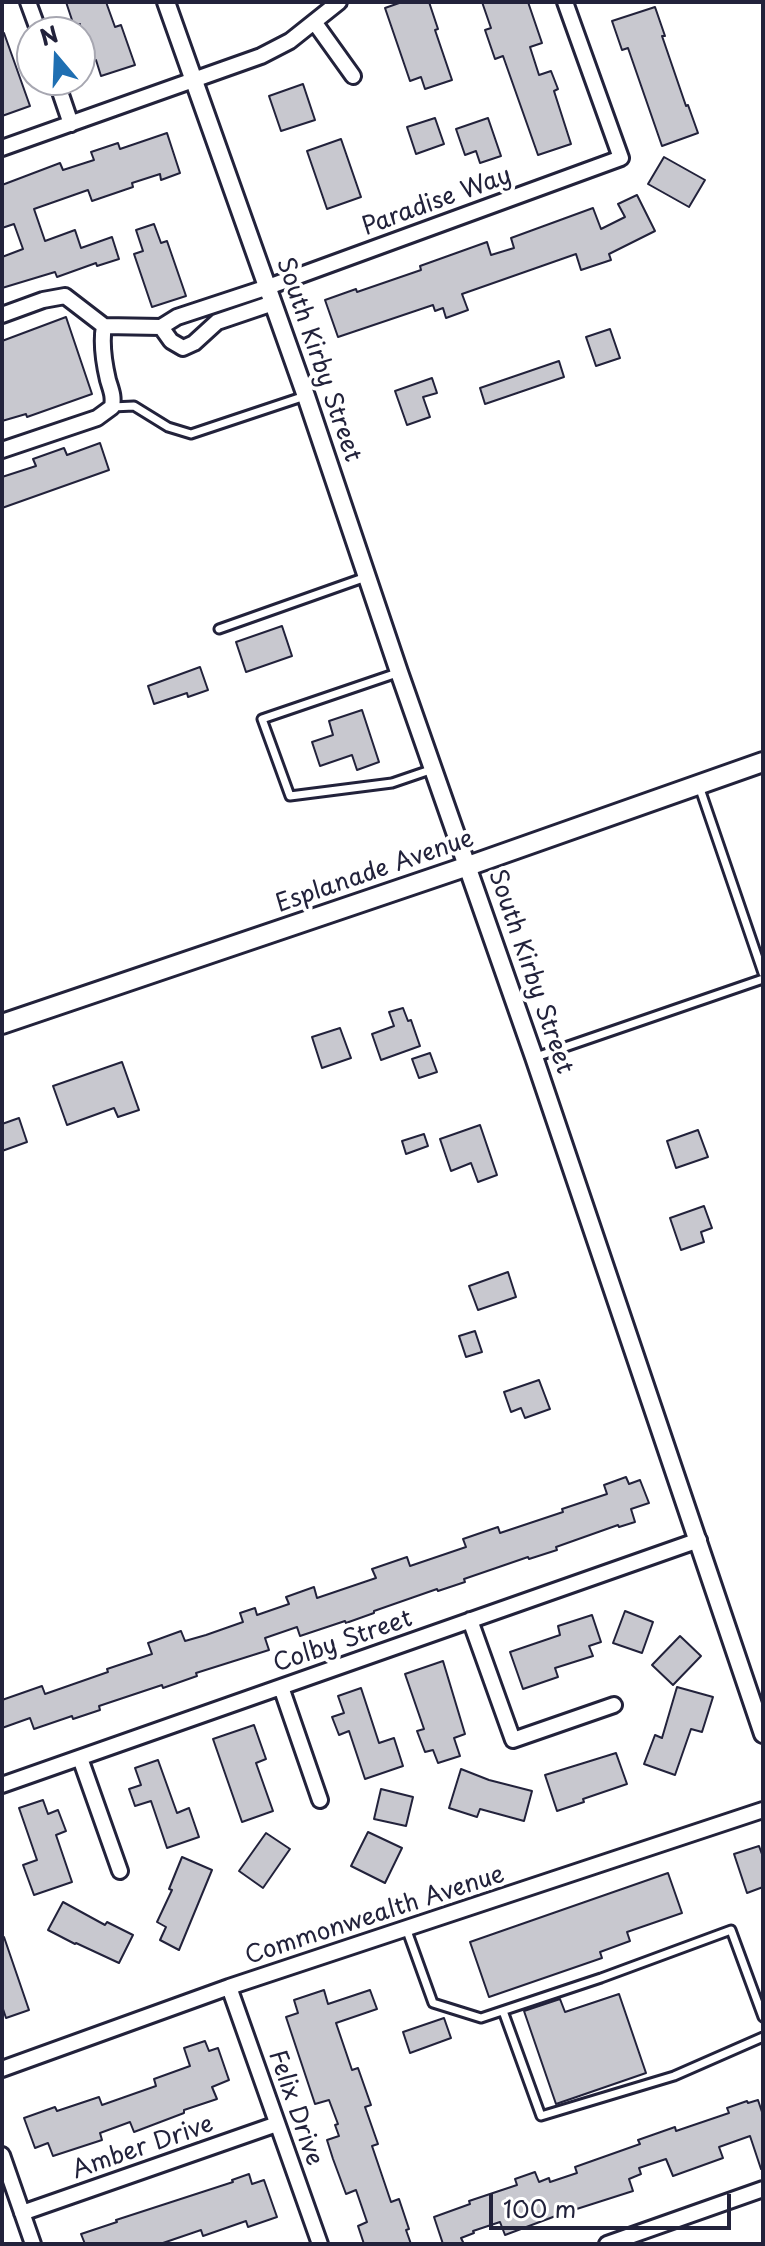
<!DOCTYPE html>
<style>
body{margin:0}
#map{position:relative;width:765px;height:2246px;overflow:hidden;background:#fff;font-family:"Playpen Sans",sans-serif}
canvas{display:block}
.frame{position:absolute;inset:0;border:4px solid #22223b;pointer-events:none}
.north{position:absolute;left:16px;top:16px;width:80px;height:80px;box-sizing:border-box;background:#fff;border:2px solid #a7a7b1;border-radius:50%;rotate:341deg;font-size:22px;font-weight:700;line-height:32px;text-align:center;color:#22223b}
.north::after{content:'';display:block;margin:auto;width:28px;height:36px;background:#1f6fb2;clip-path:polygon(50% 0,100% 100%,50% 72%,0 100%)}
.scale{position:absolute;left:489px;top:2194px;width:242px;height:36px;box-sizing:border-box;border:4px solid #22223b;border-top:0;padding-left:10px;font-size:24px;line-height:28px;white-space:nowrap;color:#22223b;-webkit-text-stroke:6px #fff;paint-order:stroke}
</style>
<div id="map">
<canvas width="765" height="2246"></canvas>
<div class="frame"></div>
<div class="north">N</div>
<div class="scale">100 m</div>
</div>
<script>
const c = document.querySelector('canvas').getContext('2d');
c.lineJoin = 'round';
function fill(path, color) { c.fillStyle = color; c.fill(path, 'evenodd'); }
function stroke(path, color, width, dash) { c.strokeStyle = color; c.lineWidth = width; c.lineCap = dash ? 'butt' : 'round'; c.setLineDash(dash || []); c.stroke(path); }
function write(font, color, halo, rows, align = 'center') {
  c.font = font + ' "Playpen Sans",sans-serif'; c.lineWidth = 8; c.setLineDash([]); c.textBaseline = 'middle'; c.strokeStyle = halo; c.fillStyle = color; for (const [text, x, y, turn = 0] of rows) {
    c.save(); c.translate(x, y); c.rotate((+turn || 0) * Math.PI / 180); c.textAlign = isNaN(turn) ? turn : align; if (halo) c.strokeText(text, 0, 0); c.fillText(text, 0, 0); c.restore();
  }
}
const building = new Path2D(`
 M66,2H106L115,27L121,25L135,65L101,76L96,60L85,64L80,49V24L74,26Z
 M402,2H429L438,29L435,30L452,80L425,89L421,77L410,81L385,8Z
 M482,2H528L542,43L530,47L539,75L551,71L558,89L554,91L571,144L538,155L503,56L495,59L485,30L491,28Z
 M655,7L665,36H662L686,106L688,105L698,133L662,146L628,48L622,50L612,21Z
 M4,33L30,106L2,116V34Z
 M303,84L315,120L281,131L269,96Z
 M435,118L444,144L416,154L407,127Z
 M488,118L501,156L480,163L476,151L465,155L456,129Z
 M167,133L180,173L161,180L160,174L132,183L133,187L92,201L88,190L34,209L45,241L75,230L81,248L112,237L119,259L97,266L96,263L57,277L55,272L2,288V257L23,249L14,224L2,228V185L60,163L63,170L94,160L91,152L118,143L120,149Z
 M341,139L361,197L327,209L307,151Z
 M664,157L705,180L689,207L648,184Z
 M637,195L655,231L609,254L611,260L581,270L576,254L462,294L468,310L446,318L443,308L435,311L433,305L338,337L325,300L356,289L357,292L421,270L420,266L487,242L491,255L514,248L511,238L593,208L601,229L625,217L618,204Z
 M154,224L161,243L167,241L186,296L152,307L134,254L143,251L136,230Z
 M66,317L92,394L27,417L26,414L2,421V341Z
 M610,329L620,358L596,366L586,337Z
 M559,361L564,377L485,404L480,388Z
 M432,378L437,393L423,397L430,417L407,425L395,391Z
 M100,443L109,470L2,508V477L36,466L33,459L64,448L67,455Z
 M282,626L292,656L246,672L236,642Z
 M200,667L208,690L188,697L187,693L154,704L148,686Z
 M362,710L379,762L357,770L352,755L320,766L312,742L333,735L329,721Z
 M403,1008L408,1021L411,1020L420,1046L381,1060L372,1034L394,1026L389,1012Z
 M340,1028L351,1058L322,1068L312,1037Z
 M430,1053L437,1072L419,1078L412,1059Z
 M122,1062L139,1110L118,1117L114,1108L67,1125L53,1086Z
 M19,1118L27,1142L2,1151V1124Z
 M480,1125L497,1175L478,1182L471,1163L451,1171L440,1139Z
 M698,1130L708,1157L676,1168L667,1141Z
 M424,1134L428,1146L406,1154L402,1141Z
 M704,1206L712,1228L701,1232L704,1242L681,1250L670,1218Z
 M508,1272L516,1297L478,1310L469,1286Z
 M475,1331L482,1352L466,1357L459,1336Z
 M539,1380L550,1409L525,1418L521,1408L511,1412L504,1392Z
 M626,1477L629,1484L640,1480L649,1503L631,1509L635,1522L619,1527L618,1525L556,1547L557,1550L529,1559L528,1557L464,1579L465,1582L438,1591L437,1589L374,1611V1613L346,1623L345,1621L300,1636L297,1627L265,1638L269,1650L196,1673L197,1676L163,1688L162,1685L99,1706L100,1710L73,1719L72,1716L34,1729L30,1718L2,1728V1700L42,1686L45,1694L108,1672L107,1669L152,1654L148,1643L181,1631L185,1641L206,1635L243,1622L240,1613L255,1608L257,1615L289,1604L286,1597L314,1587L317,1598L376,1578L372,1569L407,1557L410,1566L466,1547L463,1539L498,1527L500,1533L563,1512L562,1509L607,1494L604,1485Z
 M625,1611L653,1622L642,1653L613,1643Z
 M592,1615L601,1642L589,1646L593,1656L555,1668L558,1677L523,1689L510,1652L560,1635L558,1626Z
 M680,1636L701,1656L673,1685L652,1665Z
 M443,1661L465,1734L454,1738L460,1756L438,1763L433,1750L425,1752L417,1731L424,1729L405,1674Z
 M677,1687L713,1697L702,1732L691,1729L675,1775L644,1764L655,1735L662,1738Z
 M361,1688L379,1743L394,1738L403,1766L365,1779L349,1731L339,1735L332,1717L344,1713L338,1696Z
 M254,1725L266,1759L256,1763L273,1811L242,1822L213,1739Z
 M616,1753L627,1784L583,1799L584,1802L557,1811L545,1775Z
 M158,1760L177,1813L189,1808L199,1837L167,1848L151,1801L135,1806L129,1789L141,1785L135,1768Z
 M461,1769L489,1780L532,1791L524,1821L480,1809L477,1817L449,1808Z
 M381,1789L413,1797L406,1826L374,1819Z
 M43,1800L48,1814L58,1810L66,1831L56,1835L72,1882L34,1895L23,1865L37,1860L19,1808Z
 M368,1832L402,1848L385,1883L351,1866Z
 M266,1833L290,1849L263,1888L239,1871Z
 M759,1846L763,1857V1887L747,1893L734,1854Z
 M182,1857L212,1870L179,1950L160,1940L166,1927L157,1922L172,1890L169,1889Z
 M668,1873L682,1913L627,1932L630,1941L600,1952L602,1958L489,1997L470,1942Z
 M63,1902L105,1925L107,1922L133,1935L119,1963L76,1943L75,1944L48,1930Z
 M2,1937H4L29,2010L6,2018L2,2006Z
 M324,1990L328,2004L370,1990L377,2009L336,2023L352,2070L358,2068L371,2105L365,2107L378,2144L372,2146L391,2202L399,2199L409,2229L406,2230L411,2244H364L358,2226L367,2222L356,2190L346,2194L333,2159L327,2140L339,2136L335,2125L338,2124L329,2100L315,2104L286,2017L298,2013L294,2000Z
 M619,1994L646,2073L556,2104L524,2011L560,1999L565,2012Z
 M444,2018L451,2038L410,2053L403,2032Z
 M205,2041L209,2051L218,2048L229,2080L212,2087L217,2099L184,2110V2113L134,2132L130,2122L100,2133L102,2140L53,2156L48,2143L35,2148L24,2118L55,2107L57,2111L99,2097L102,2105L156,2086L154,2079L190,2066L184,2048Z
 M758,2100L763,2115V2168L761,2169L750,2136L719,2147L723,2158L673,2176L666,2159L639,2168L641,2174L629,2179L633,2191L561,2214L505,2235L500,2222L473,2231L474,2233L461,2238L464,2244H443L434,2217L470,2204L469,2201L517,2185L515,2179L535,2172L539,2182L549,2178L550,2182L577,2173L575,2167L640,2144L638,2140L675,2127L676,2131L729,2113L727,2108L747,2101L748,2103Z
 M249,2174L252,2184L264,2180L277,2217L248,2227L246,2221L203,2236L201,2230L160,2244H85L81,2234L117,2222L116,2220L233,2182L232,2180Z`);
fill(building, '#c8c8cf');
stroke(building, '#22223b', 2);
const service = new Path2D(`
 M112,407L134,406L168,427L191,434L305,396
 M219,629L366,577
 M397,673L262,719L290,796L392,783L433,769
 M699,786L763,973
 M536,1057L763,979
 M406,1928L433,2003L481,2018L601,1978L731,1930L763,2017
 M503,2011L541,2116L674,2076L763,2037`);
const minor = new Path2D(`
 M28,2L39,32
 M315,23L353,76
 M56,80L71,124
 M2,148L261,56L290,41L339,2
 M2,315L43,300L65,296L104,326
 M104,326L161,327L177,317L268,287L621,158L565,2
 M161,327L171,341L183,348L194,343L217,322L273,303
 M2,450L97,418L112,407C114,396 111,390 108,380C104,363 101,343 104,326
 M470,1620L513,1740L614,1705
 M281,1687L320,1800
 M80,1758L120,1871
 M2,1785L699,1540
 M229,1987L320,2244
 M2,2069L229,1987L763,1810
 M2,2155L33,2244
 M22,2213L277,2124
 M607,2244L763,2189`);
const tertiary = new Path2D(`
 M166,2L306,396L399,672L534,1057L763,1734`);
const secondary = new Path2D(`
 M2,1024L468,866L763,762`);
stroke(service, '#22223b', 13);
stroke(minor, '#22223b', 20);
stroke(tertiary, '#22223b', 22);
stroke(secondary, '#22223b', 24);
stroke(service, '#fff', 7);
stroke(minor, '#fff', 14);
stroke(tertiary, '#fff', 16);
stroke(secondary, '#fff', 18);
write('24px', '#22223b', '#fff', [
 ["Paradise Way",437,202,-20],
 ["South Kirby Street",318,360,71],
 ["Esplanade Avenue",375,872,-19],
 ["South Kirby Street",530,972,71],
 ["Colby Street",343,1642,-19],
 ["Commonwealth Avenue",375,1916,-18],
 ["Felix Drive",295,2108,71],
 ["Amber Drive",143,2148,-19]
]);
</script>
